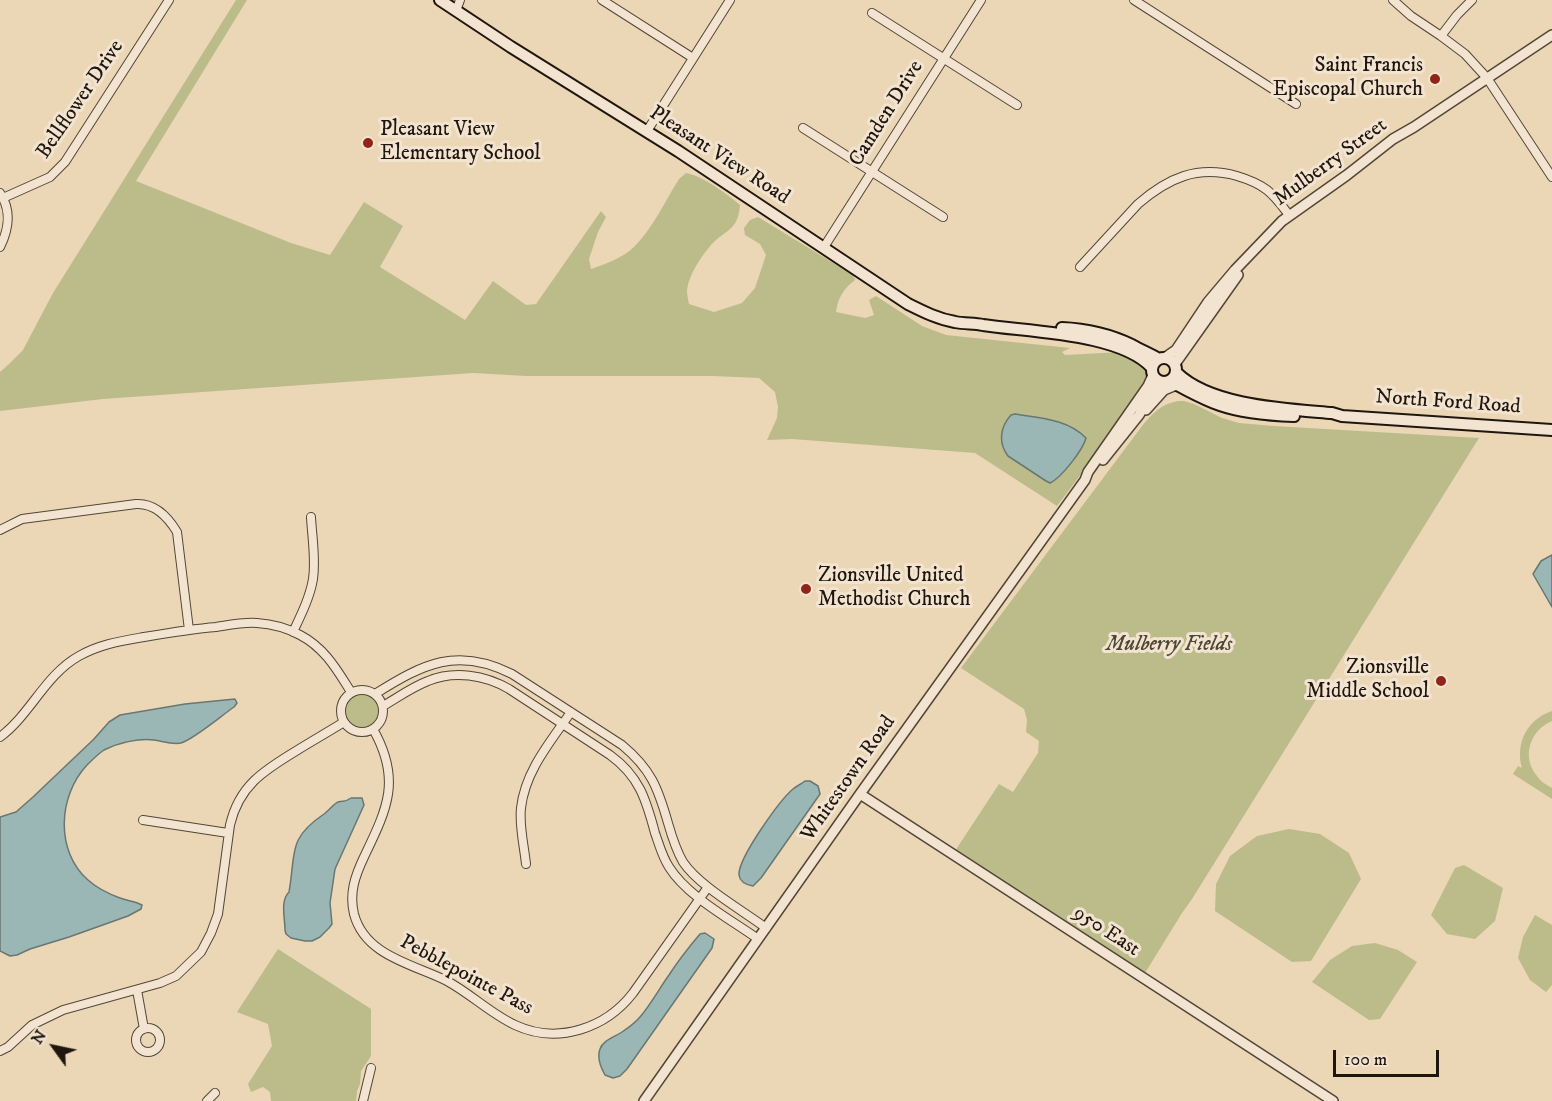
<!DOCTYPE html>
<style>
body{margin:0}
#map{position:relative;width:1552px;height:1101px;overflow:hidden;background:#ebd6b6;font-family:"IM FELL DW Pica",serif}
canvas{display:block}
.north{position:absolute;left:24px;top:1017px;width:60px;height:60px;-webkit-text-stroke:4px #f2e4d0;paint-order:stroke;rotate:303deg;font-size:16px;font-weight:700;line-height:24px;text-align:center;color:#1f160d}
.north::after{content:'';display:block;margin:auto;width:21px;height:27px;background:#1f160d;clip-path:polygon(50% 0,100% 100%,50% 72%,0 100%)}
.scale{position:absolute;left:1333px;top:1050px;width:106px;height:27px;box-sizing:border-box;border:3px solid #1f160d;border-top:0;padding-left:8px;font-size:18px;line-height:21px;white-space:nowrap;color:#1f160d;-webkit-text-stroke:4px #f2e4d0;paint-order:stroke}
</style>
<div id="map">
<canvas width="1552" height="1101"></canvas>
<div class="north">N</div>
<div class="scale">100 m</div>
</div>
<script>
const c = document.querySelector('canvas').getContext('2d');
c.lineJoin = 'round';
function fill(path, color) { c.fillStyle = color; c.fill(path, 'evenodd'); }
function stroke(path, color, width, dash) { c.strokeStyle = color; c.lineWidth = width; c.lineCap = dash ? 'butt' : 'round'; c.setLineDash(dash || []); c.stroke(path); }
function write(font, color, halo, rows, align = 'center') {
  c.font = font + ' "IM FELL DW Pica",serif'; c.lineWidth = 6; c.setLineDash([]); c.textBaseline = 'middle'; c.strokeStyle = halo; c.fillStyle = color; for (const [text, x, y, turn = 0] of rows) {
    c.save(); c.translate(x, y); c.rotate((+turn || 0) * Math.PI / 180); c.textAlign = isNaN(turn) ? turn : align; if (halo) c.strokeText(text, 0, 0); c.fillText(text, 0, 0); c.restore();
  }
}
fill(new Path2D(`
 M236,0H247L136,181L291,243L330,255L364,202L403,226L380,267L465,320L493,281L526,305L536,304L601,211L606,217L598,232L589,259L591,269C606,264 622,258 634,247C653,228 665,201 679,179L686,173C703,176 727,194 740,205C738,231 726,229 711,245C701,257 689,274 687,290C687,295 688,300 689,304L714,312L742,303L755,288L766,255L760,244L745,235L744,228L750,220L758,217L853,275L855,280C843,289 838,298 836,312L865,318L874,315L869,300L876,296L922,326L946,335L1070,348L1062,352L1065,355L1122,352L1147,368V381L1085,469L1057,506L975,453L792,439L767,440L777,418L778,407L775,392L759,378L712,376H526L473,373L103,399L0,411V372L9,364L23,350L53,293Z
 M1178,401H1184L1194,404L1222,418L1239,423L1274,426L1479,438L1192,899L1182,913L1145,973L955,851L999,784L1013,792L1038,753L1039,741L1026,732L1027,720L1024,709L961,668L1142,426C1153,413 1161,404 1178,401Z
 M344 711a18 18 0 1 1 36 0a18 18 0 1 1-36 0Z
 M1552,711V721C1530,730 1521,757 1537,776C1541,782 1547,785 1552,788V799L1513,774L1518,766L1522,768C1515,744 1527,719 1552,711Z
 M1289,829L1320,834L1349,853L1361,879L1311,961L1292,962L1215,911L1216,884L1230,856L1257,836Z
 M1464,865L1503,888L1495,921L1475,939L1447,934L1431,915L1455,868Z
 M1535,915L1552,925V985L1546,992L1530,980L1518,958L1523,937Z
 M1375,943L1398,950L1417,962L1380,1019L1369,1020L1312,982L1330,960L1352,946Z
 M278,949L371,1009V1056L361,1071L360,1084L357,1091L356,1101H271L270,1092L263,1087L251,1092L248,1084L272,1046L268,1024L237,1012Z`), '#bcbc8b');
const water = new Path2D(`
 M1015,414C1040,418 1068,419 1086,438C1083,450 1061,478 1050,483L1046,481L1008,456C998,443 1000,427 1011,415Z
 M1552,555V607L1533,574L1541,561Z
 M235,699L237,703L234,707C221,716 194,739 181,743C172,745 162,741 154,740C138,738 118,743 104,750C98,754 92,760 87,765C58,796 55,851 88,880C97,888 109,894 120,898C128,901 135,901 142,905L141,909L128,916L69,937L30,949L17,955L10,956L0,951V817L16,812L33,797L94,739L109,722L120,715L185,704Z
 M805,781H810L818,786L820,794L761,878L753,886C747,885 740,882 739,875C738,858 780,800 793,789C797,786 801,784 805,781Z
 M351,798H362L364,805L335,869L330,903L332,924L329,928L320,937L312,941H305L291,938L286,934L285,930C285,918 280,901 289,892C296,853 287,839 324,814C328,811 336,802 338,802C344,800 344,803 351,798Z
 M705,933L714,939L712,948L627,1069L620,1076L613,1078L605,1075C601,1068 597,1057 600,1049C603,1040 615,1037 622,1032C628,1028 635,1023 640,1017C651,1004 659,989 669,975C678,961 689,947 700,934Z`);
fill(water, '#9ab7b5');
stroke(water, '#697772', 1.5);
const minor = new Path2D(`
 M602,0L693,58
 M1134,0L1296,104
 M1393,0L1411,16L1441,36L1465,54L1487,78L1552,177
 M456,11L460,0
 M872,13L1017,105
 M1441,36L1457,15L1472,0
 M803,128L943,217
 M647,131L730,0
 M0,193C12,211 9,229 0,247
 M3,198L50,177L65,162L169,0
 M824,247L981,0
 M1080,267L1138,204C1168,178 1197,165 1237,176C1247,179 1258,183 1267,190C1276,197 1282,206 1289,215
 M0,530L22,519L136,504C155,503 168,517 177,532L189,630
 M293,632C301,615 310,597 313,579C316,559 312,537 311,517
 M341 711a21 21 0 1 1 42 0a21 21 0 1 1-42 0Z
 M375,694C423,664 457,646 512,674L622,745C651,769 658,788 668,823C672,837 676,850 683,862C699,886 742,910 766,928
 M383,706C397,698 412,687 428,681C454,670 485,675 509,689L610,755C639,776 646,799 655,833C659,844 662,856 669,867C687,896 730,919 758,939
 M373,729C402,780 387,809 364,857C355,876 349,893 354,914C365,956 413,964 447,981C471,994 491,1014 515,1025C558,1045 606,1028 633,993L708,887
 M0,737C30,715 45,675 79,656C100,644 121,641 144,637C168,633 192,629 216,627C229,625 244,622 257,623C272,624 287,628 300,635C325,648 337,670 351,692
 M143,820L228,833
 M526,864C524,845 519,826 521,808C525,771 551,741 571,712
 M137,990L144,1029
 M136 1040a12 12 0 1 1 24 0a12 12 0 1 1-24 0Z
 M0,1051L8,1047L32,1025L63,1010L160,983L176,976L201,952L211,933L218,914L230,825C239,786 263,771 296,751C312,741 328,732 344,722
 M207,1101L215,1093
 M363,1101L371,1068`);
const tertiary = new Path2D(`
 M1166,357L1176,350L1208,302L1235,270L1282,221L1347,175L1393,139L1414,127L1552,35
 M1175,364L1238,275
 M1146,410L1164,390L1176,385
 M1103,460L1139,415L1152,392L1162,382
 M860,794L1333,1101
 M644,1101L860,794L1085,480L1088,472L1148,386L1153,375`);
const secondary = new Path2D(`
 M440,0L511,47L678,151L908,304C924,312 938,319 955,322C965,324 974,323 983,325C1028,332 1121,333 1152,368
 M1062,328C1086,329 1111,335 1132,345C1141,350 1150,354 1159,359
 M1152 370a12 12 0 1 1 24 0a12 12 0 1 1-24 0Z
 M1177,373C1211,406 1286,409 1332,413L1342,416L1552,430
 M1169,381C1186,389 1202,399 1220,405C1243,413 1269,415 1294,416`);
stroke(minor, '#524637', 10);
stroke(tertiary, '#524637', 12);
stroke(secondary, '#1f160d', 14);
stroke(minor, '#f2e4d0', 8);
stroke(tertiary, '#f2e4d0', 9);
stroke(secondary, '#f2e4d0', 10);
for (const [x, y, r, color] of [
 [1435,79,6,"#8f2418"],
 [368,143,6,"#8f2418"],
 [806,589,6,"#8f2418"],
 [1441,681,6,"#8f2418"]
]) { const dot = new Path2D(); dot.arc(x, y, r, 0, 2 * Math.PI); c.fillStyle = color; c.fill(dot); stroke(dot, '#f2e4d0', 2); }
write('21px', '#1f160d', '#f2e4d0', [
 ["Saint Francis",1423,67],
 ["Episcopal Church",1423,91],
 ["Pleasant View",380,131,"left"],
 ["Elementary School",380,155,"left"],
 ["Zionsville United",818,577,"left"],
 ["Methodist Church",818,601,"left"],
 ["Zionsville",1429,669],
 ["Middle School",1429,693]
], 'right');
write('21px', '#1f160d', '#f2e4d0', [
 ["Bellflower Drive",81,100,-56],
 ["Camden Drive",887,114,-58],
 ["Pleasant View Road",719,156,33],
 ["Mulberry Street",1331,163,-36],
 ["North Ford Road",1448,403,4],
 ["Whitestown Road",849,779,-55],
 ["950 East",1106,932,33],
 ["Pebblepointe Pass",466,976,28]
]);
write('italic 21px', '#4e4833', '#f2e4d0', [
 ["Mulberry Fields",1169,646]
]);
</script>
